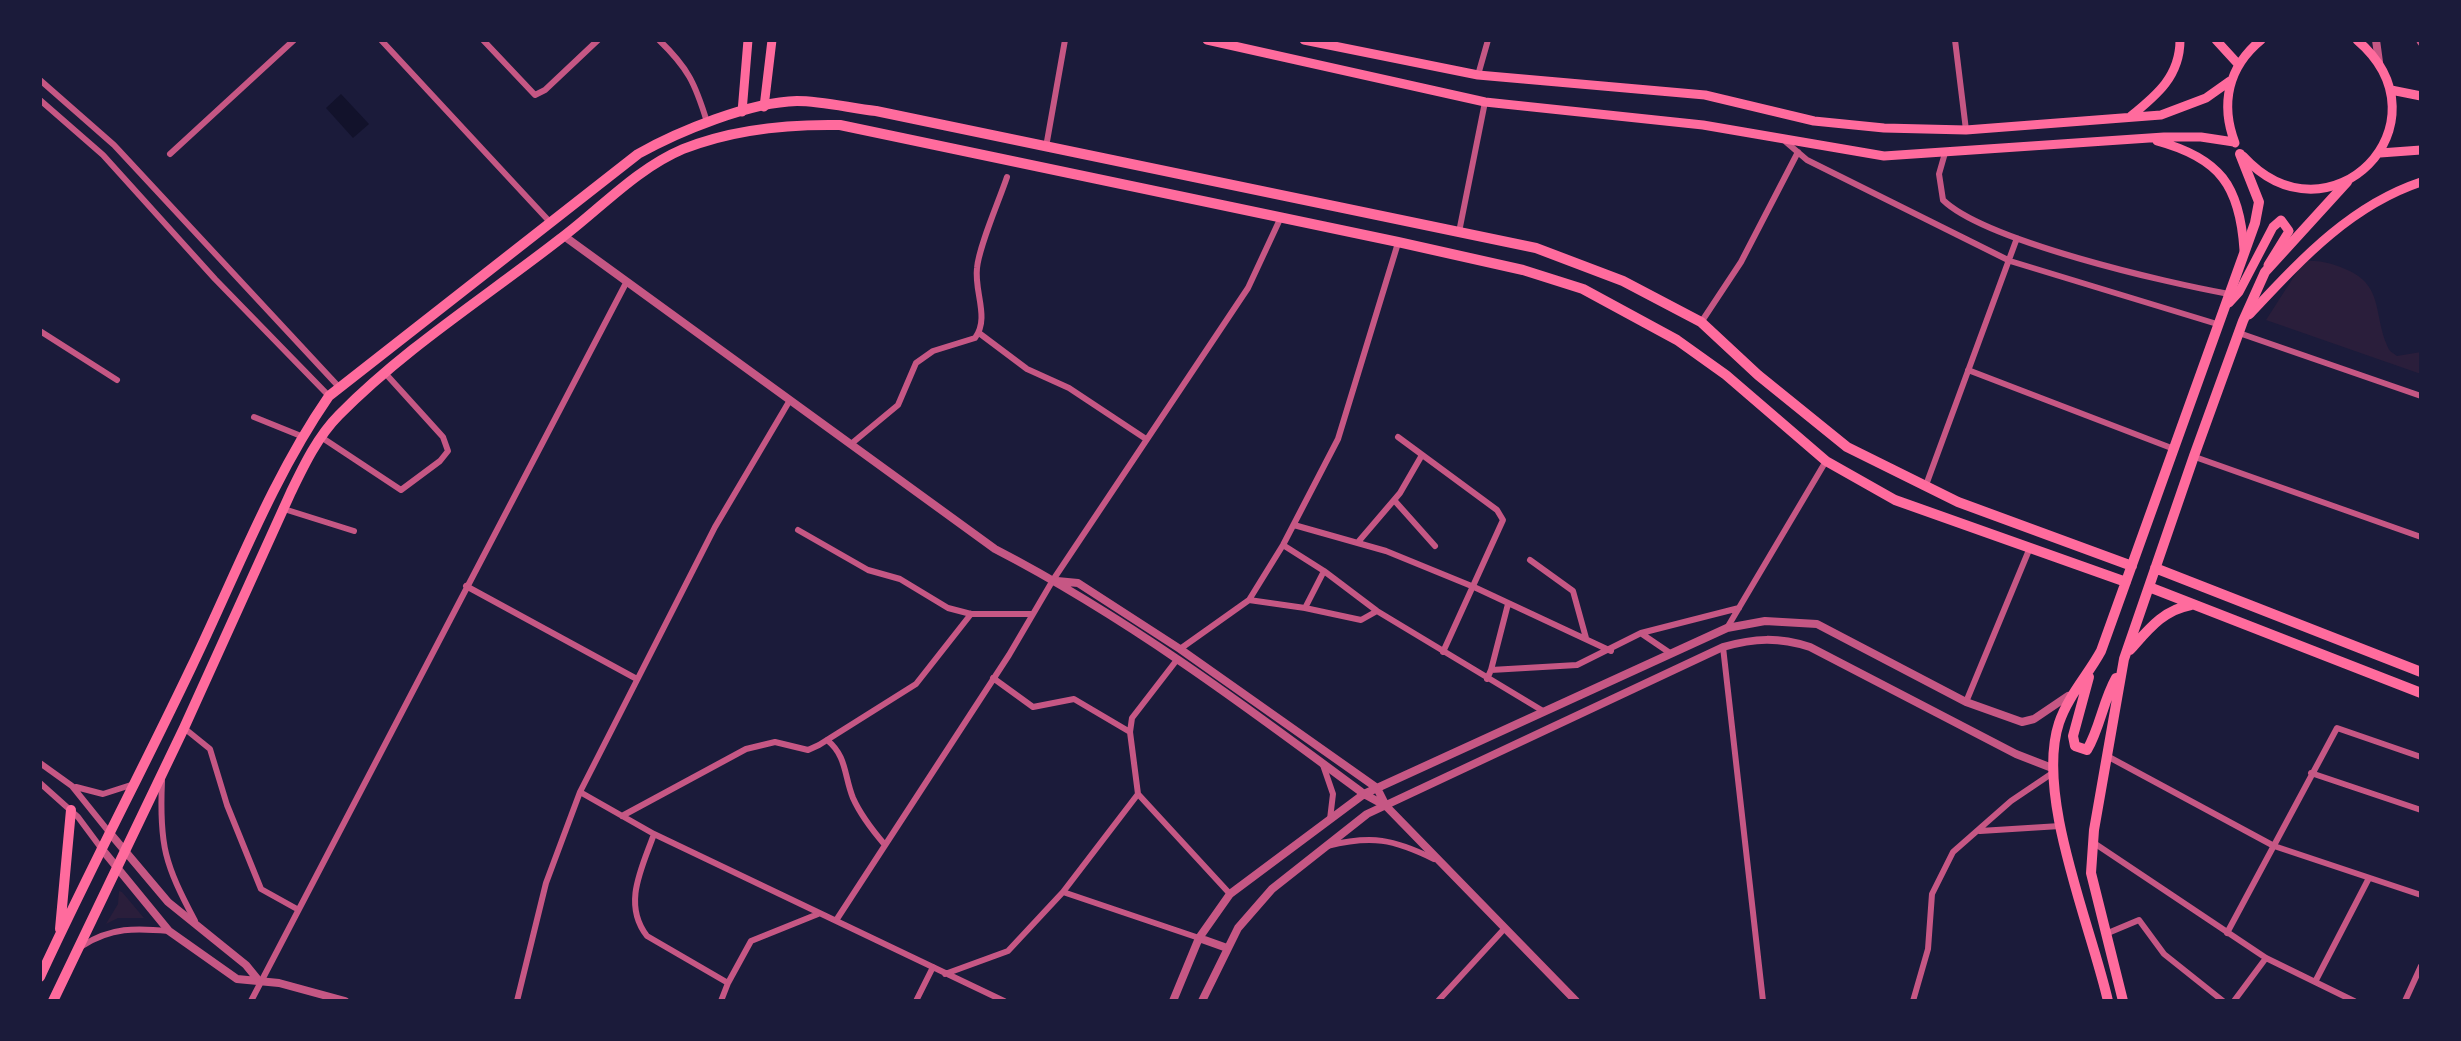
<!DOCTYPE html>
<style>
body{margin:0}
#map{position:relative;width:2461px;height:1041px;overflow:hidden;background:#1b1b3a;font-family:Barlow,sans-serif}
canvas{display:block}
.frame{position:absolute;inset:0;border:42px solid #1b1b3a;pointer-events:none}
</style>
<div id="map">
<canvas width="2461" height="1041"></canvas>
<div class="frame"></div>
</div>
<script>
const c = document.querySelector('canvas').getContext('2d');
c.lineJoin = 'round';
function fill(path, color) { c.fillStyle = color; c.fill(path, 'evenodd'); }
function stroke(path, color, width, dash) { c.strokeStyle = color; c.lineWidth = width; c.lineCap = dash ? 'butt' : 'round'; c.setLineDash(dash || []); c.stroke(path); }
fill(new Path2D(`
 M2304,261C2319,260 2331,263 2345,269C2386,285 2372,318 2390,351L2397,356L2421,352V374L2266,320Z
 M119,891L122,892L144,918H118L106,924L118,904Z`), '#2a1e3b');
fill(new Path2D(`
 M341,94L369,124L353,138L326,108Z`), '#12122b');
stroke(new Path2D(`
 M381,40L549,221
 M483,40L535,95L545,90L598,40
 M659,40C688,68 695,83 707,122
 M1955,40L1966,130
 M1478,75L1488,40
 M40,80L114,145L339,387
 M40,100L103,155L215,279L329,396
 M1786,142L1807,160L2010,261L2217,324
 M1046,147L1065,40
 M1945,153L1939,174L1943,200C1985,241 2167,283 2229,294
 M170,154L294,40
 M1459,232L1485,102
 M1702,321L1741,262L1798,152
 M40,331L117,380
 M979,333L1027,369L1069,388L1146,439
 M2239,333L2421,396
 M1968,370L2174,449
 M254,417L301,436
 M321,437L401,490L440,461L448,451L443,437L385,373
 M1398,437L1497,510L1503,520L1443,652
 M851,444L898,405L916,363L933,351L975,338C990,318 974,292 977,268C979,246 999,201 1007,177
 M2195,457L2421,537
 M1926,485L2017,238
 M1394,500L1435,546
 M284,509L354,531
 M1294,525L1386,551L1474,587L1611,651
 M798,530L868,570L900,579L948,608L971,614H1032
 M1359,541L1400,493L1422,455
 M1283,545L1324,571L1377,611L1543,711
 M1530,560L1573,591L1586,638
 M466,586L635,678
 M1249,600L1305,608L1361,620L1377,611
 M1305,608L1324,571
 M1727,628L1826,461
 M1642,634L1670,653
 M1723,647L1763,1001
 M1180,649L1249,600L1283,545L1338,439L1398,243
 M1176,661L1132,718L1130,732L1138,794L1230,894
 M1491,670L1508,604
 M993,678L1033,707L1074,699L1130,732
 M1487,679L1491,670L1577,665L1641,633L1739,608
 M1966,702L2029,550
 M184,728L210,749L227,805L261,889L297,909
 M827,740C847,756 844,776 853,798C861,816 873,831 885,845
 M2107,756L2274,846L2421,895
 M40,763L72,786L109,832
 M1323,765L1333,794L1330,819
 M2311,773L2421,810
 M162,781C159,846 165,864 195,921
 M40,783L78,817L101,848
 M76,787L103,794L131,785
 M580,792L654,834L1004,1001
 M622,816L746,749L775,742L808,750L819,745L916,684L971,614
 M1980,831L2060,826
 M654,834C642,868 622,904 647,936L728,983
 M2094,843L2266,958L2354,1001
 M1327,846C1372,835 1393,839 1434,859
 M1063,892L1138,794
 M837,919L1009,655L1053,580L1248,288L1281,217
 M2108,933L2139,920L2164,954L2223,1001
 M2227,933L2337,728L2421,757
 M82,946C111,927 136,928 169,931
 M945,974L1008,951L1063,892L1199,938
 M2315,982L2369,878
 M251,1001L626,283
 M517,1001L546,883L580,792L715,527L790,400
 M721,1001L728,983L751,941L818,914
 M916,1001L933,967
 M1438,1001L1505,928
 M1913,1001L1928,949L1932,894L1953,852L2011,801L2051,774
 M2234,1001L2266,958
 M2405,1001L2421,966`), '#c65784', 6);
stroke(new Path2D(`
 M2376,40L2379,62
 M2420,40L2421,42
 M564,236L995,549C1125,616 1247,707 1364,794L1386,806
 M1057,581L1078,583L1180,649L1377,788L1386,806L1576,1001
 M109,832L168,902L246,965L259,981
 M101,848L169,931L237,979L279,983L345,1001
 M1199,938L1227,948
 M1173,1001L1199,938L1230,894L1364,794L1727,628L1765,621L1817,624L1966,702L2022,722L2034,719L2068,696
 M1202,1001L1238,928L1272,889L1367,814L1723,647C1755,638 1778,637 1810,647L2016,754L2052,768`), '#c65784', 8);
stroke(new Path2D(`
 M1207,40L1485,102L1703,125L1884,156L2164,137H2201L2234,142
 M1304,40L1478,75L1705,95L1814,121L1884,128L1966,130L2161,115L2206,98L2230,81
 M2216,40L2238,64
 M2391,90L2421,96
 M764,107L772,40
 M742,112L748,40
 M2131,116C2157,95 2180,76 2180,40
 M2157,141C2220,158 2240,186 2244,250
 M2235,143C2220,104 2228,67 2261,40
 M2380,153L2421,150
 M2243,156C2329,250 2454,123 2357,40
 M2229,303L2239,292L2273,227L2281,220L2289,231L2268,265
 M2249,315C2299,262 2349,206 2421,182`), '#ff6b9d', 9);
stroke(new Path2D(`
 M2155,568L2421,672
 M2149,587L2421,693
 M2130,650C2148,630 2163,610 2191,605
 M2089,677L2073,736L2075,746L2087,750C2100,728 2103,701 2116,678
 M60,929L71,810
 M40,977C88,873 142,771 191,668C235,577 271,480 329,396L638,154C679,131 750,102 797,101C822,101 850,108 876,111L1536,248L1623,281L1701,322L1758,375L1847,447L1958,502L2132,566
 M53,1001L184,728L291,492C304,465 318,436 339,415C405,348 487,296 560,239C600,209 636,169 683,149C733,129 787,124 840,125L1398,242L1523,270L1583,289L1677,340L1726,375L1826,461L1895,500L2126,582
 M2108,1001C2091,926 2035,795 2059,723C2068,696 2088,675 2101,651L2255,223L2259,202L2240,154
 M2123,1001L2091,873L2094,830L2124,659L2194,456L2243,321L2265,272L2347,182`), '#ff6b9d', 10);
</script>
